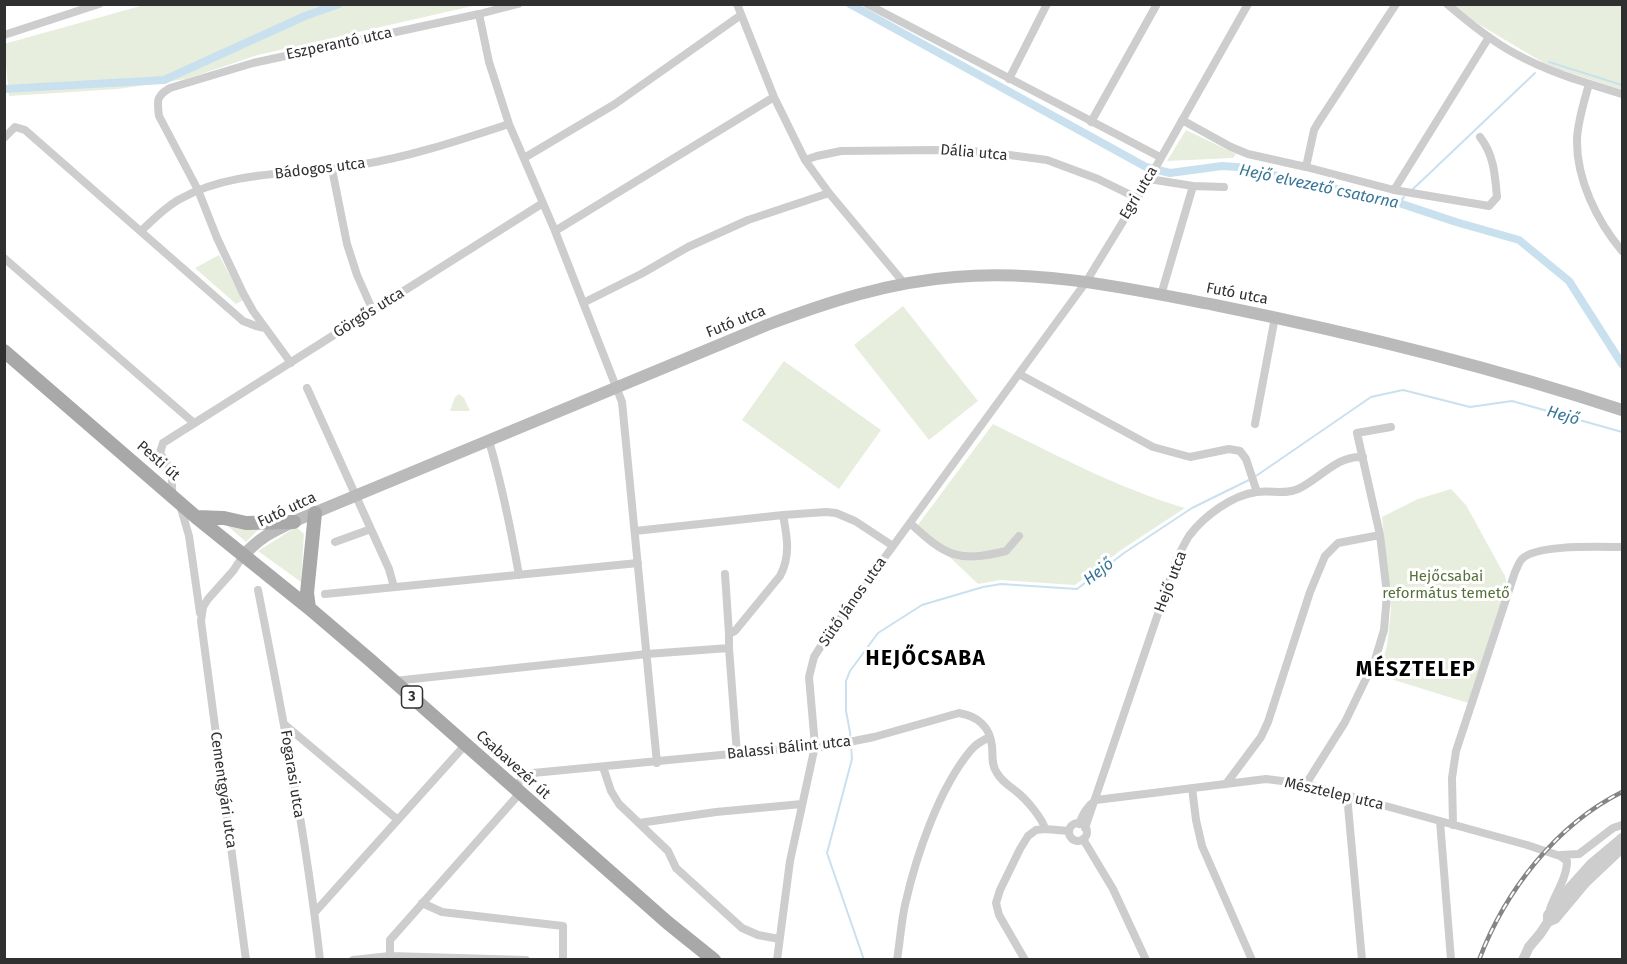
<!DOCTYPE html>
<meta charset="utf-8">
<style>
body{margin:0}
#map{position:relative;width:1627px;height:964px;overflow:hidden;background:#fff;font-family:"Fira Sans",sans-serif}
canvas{display:block}
.frame{position:absolute;inset:0;border:6px solid #303030;pointer-events:none}
</style>
<div id="map">
<canvas width="1627" height="964"></canvas>
<div class="frame"></div>
</div>
<script>
const c = document.querySelector('canvas').getContext('2d');
c.lineJoin = 'round';
function fill(path, color) { c.fillStyle = color; c.fill(path, 'evenodd'); }
function stroke(path, color, width, dash) { c.strokeStyle = color; c.lineWidth = width; c.lineCap = dash ? 'butt' : 'round'; c.setLineDash(dash || []); c.stroke(path); }
function write(font, color, halo, rows, align = 'center') {
  c.font = font + ' "Fira Sans",sans-serif'; c.lineWidth = 6; c.setLineDash([]); c.textBaseline = 'middle'; c.strokeStyle = halo; c.fillStyle = color; for (const [text, x, y, turn = 0] of rows) {
    c.save(); c.translate(x, y); c.rotate((+turn || 0) * Math.PI / 180); c.textAlign = isNaN(turn) ? turn : align; if (halo) c.strokeText(text, 0, 0); c.fillText(text, 0, 0); c.restore();
  }
}
fill(new Path2D(`
 M144,5H477L258,55L186,79L118,89L9,96L4,44Z
 M1451,5H1622V90L1549,66L1480,25Z
 M1186,130L1236,154L1233,158L1167,161Z
 M219,255L243,300L236,304L195,268Z
 M903,306L978,401L929,440L854,345Z
 M784,361L881,430L839,489L742,420Z
 M459,394L464,398L470,411H450L455,397Z
 M993,424C1054,454 1120,489 1185,508L1121,550L1075,585L1000,580L978,584L917,526Z
 M1451,489L1466,505L1505,576L1507,585L1468,703L1378,675L1387,646L1391,610L1382,517L1418,499Z
 M221,520L261,527L246,542Z
 M296,527L304,534L301,582L258,551Z`), '#e7eede');
stroke(new Path2D(`
 M1549,62L1622,85
 M1413,189L1535,73
 M1399,203L1404,197
 M1256,476L1371,397L1403,390L1470,407L1512,401L1622,432
 M864,960L827,853L852,759L850,732L846,711V681L850,671L878,633L922,605L983,587L1001,584L1077,589L1124,553L1192,508L1251,479`), '#c9e1ef', 2);
stroke(new Path2D(`
 M850,4L1146,167L1170,173L1222,166L1237,167L1399,203L1456,222L1519,240L1569,281L1622,364
 M4,89L164,80L305,16L339,4`), '#c9e1ef', 8);
stroke(new Path2D(`
 M737,4L774,97L805,160L829,193L904,283
 M867,4L1160,157
 M1447,4C1468,22 1490,40 1514,53C1548,72 1586,83 1622,94
 M479,14L489,62L509,124L555,231L622,402L657,763
 M4,35L99,4
 M1009,79L1047,4
 M1589,84C1584,102 1578,120 1577,139C1576,179 1597,221 1622,251
 M1182,120L1231,147L1248,154L1306,167L1394,190L1489,206L1497,197C1495,175 1494,155 1480,137
 M1091,122L1157,4
 M4,138L15,127L25,130L243,321L256,326L265,328
 M524,158L615,104L741,15
 M805,160L817,156L841,151L934,150L987,152L1047,160L1098,179L1137,198
 M1306,167L1314,130L1318,123L1396,4
 M332,169L347,244L357,275L373,311
 M1149,179L1193,186L1224,187
 M1394,190L1489,37
 M141,231C153,220 165,207 180,199C234,169 300,175 359,165C410,157 460,140 509,124
 M555,231L774,97
 M4,258L194,423
 M1161,295L1193,186
 M583,303L641,274L688,247L748,220L829,193
 M291,363L253,311L243,293L217,238L198,190L159,116C157,101 156,96 170,88L253,63L479,14L518,4
 M1019,374L1153,447L1190,457L1229,449L1240,451L1246,459L1257,492
 M307,388L389,569L394,587
 M1255,424L1275,317
 M489,441C502,485 511,530 519,575
 M172,495V472L160,453L163,443L543,203
 M180,505L189,536L200,613
 M910,523C946,556 957,563 1006,551L1019,536
 M635,531L783,515L826,512L836,513L855,521L893,546
 M335,542L371,529
 M243,556L233,571L208,599L203,607L201,621L246,960
 M725,574L729,634V648L737,754
 M258,590C282,712 306,835 320,960
 M325,594L638,563
 M729,634L735,631L780,576C791,556 787,536 783,515
 M394,681L647,654L729,648
 M284,724L398,820
 M603,767L611,791L619,804L668,851L676,868L742,928L758,935L779,939
 M1226,784L1261,737L1268,722L1310,592L1325,556L1338,543L1380,535
 M1306,784L1345,722L1375,660L1384,630L1387,594L1380,535L1357,433L1391,427
 M514,788L523,778L533,773L815,746L824,747L874,737L959,713C978,716 990,727 992,746C993,756 991,765 997,773C1002,782 1010,786 1017,792C1026,799 1043,819 1045,829L1069,831
 M1192,788L1196,820L1202,846L1252,960
 M1347,795L1362,960
 M1440,821L1451,960
 M639,823L716,812L802,804
 M1069 832a9 9 0 1 1 18 0a9 9 0 1 1-18 0Z
 M1079,824C1083,814 1087,806 1096,800L1266,779L1306,784L1527,845L1560,856L1567,861C1567,878 1555,894 1550,909
 M1453,825L1452,778L1456,751L1515,572C1517,568 1519,562 1522,559C1536,544 1601,547 1622,547
 M1085,828L1176,561C1180,553 1184,544 1189,536C1204,516 1232,495 1257,492C1272,490 1284,495 1298,489C1320,479 1337,455 1363,457
 M1083,839L1113,889L1146,960
 M1560,855L1579,854L1613,828L1622,825
 M422,903L442,912L563,926V960
 M315,912L466,744
 M390,956V940L520,793
 M353,960L390,956L526,960
 M777,960L790,861L815,746L809,677L814,657L828,635L1086,282L1149,179L1248,4
 M897,960C900,942 901,923 905,905C916,856 939,788 971,750C976,744 983,740 990,737
 M1025,960L999,915L996,903L1000,890L1020,849L1028,836L1036,830L1045,829`), '#cdcdcd', 8);
stroke(new Path2D(`
 M1548,922L1555,919L1586,882L1622,848
 M1523,960L1529,947L1540,934L1548,922V915L1565,893L1591,864L1622,838`), '#cdcdcd', 10);
stroke(new Path2D(`
 M243,556C261,536 274,531 297,520L767,325C828,302 889,282 955,277C1042,269 1130,289 1215,305C1353,333 1489,366 1622,410`), '#bababa', 12);
stroke(new Path2D(`
 M4,351L196,517L309,608L370,660L668,923L714,960
 M196,517L224,518L246,523L294,522
 M309,608L307,593L315,513`), '#a8a8a8', 14);
const rail = new Path2D(`
 M1479,960C1505,891 1556,825 1622,792`);
stroke(rail, '#858585', 4.5);
stroke(rail, '#fff', 2, [7]);
for (const [x, y, w] of [
 [412,697,21]
]) { const box = new Path2D(); box.roundRect(x - w / 2, y - 11, w, 22, 4.5); c.fillStyle = '#fff'; c.fill(box); stroke(box, '#303030', 1.5); }
write('bold 14px', '#303030', null, [
 ["3",412,697]
]);
write('15px', '#303030', '#fff', [
 ["Eszperantó utca",339,44,-12],
 ["Dália utca",974,153,5],
 ["Bádogos utca",320,169,-7],
 ["Egri utca",1139,193,-59],
 ["Futó utca",1237,294,11],
 ["Görgős utca",369,313,-32],
 ["Futó utca",736,322,-22],
 ["Pesti út",158,461,41],
 ["Futó utca",287,510,-25],
 ["Hejő utca",1171,582,-69],
 ["Sütő János utca",853,602,-55],
 ["Balassi Bálint utca",789,748,-6],
 ["Csabavezér út",513,765,42],
 ["Fogarasi utca",292,774,81],
 ["Cementgyári utca",223,790,82],
 ["Mésztelep utca",1334,794,13]
]);
write('15px', '#55703a', '#fff', [
 ["Hejőcsabai",1446,577],
 ["református temető",1446,594]
]);
write('italic 16px', '#387699', '#fff', [
 ["Hejő elvezető csatorna",1319,187,12],
 ["Hejő",1563,416,16],
 ["Hejő",1099,572,-38]
]);
c.letterSpacing = '1.5px';
write('bold 21px', '#000', '#fff', [
 ["HEJŐCSABA",926,659],
 ["MÉSZTELEP",1416,670]
]);
c.letterSpacing = '0px';
</script>
